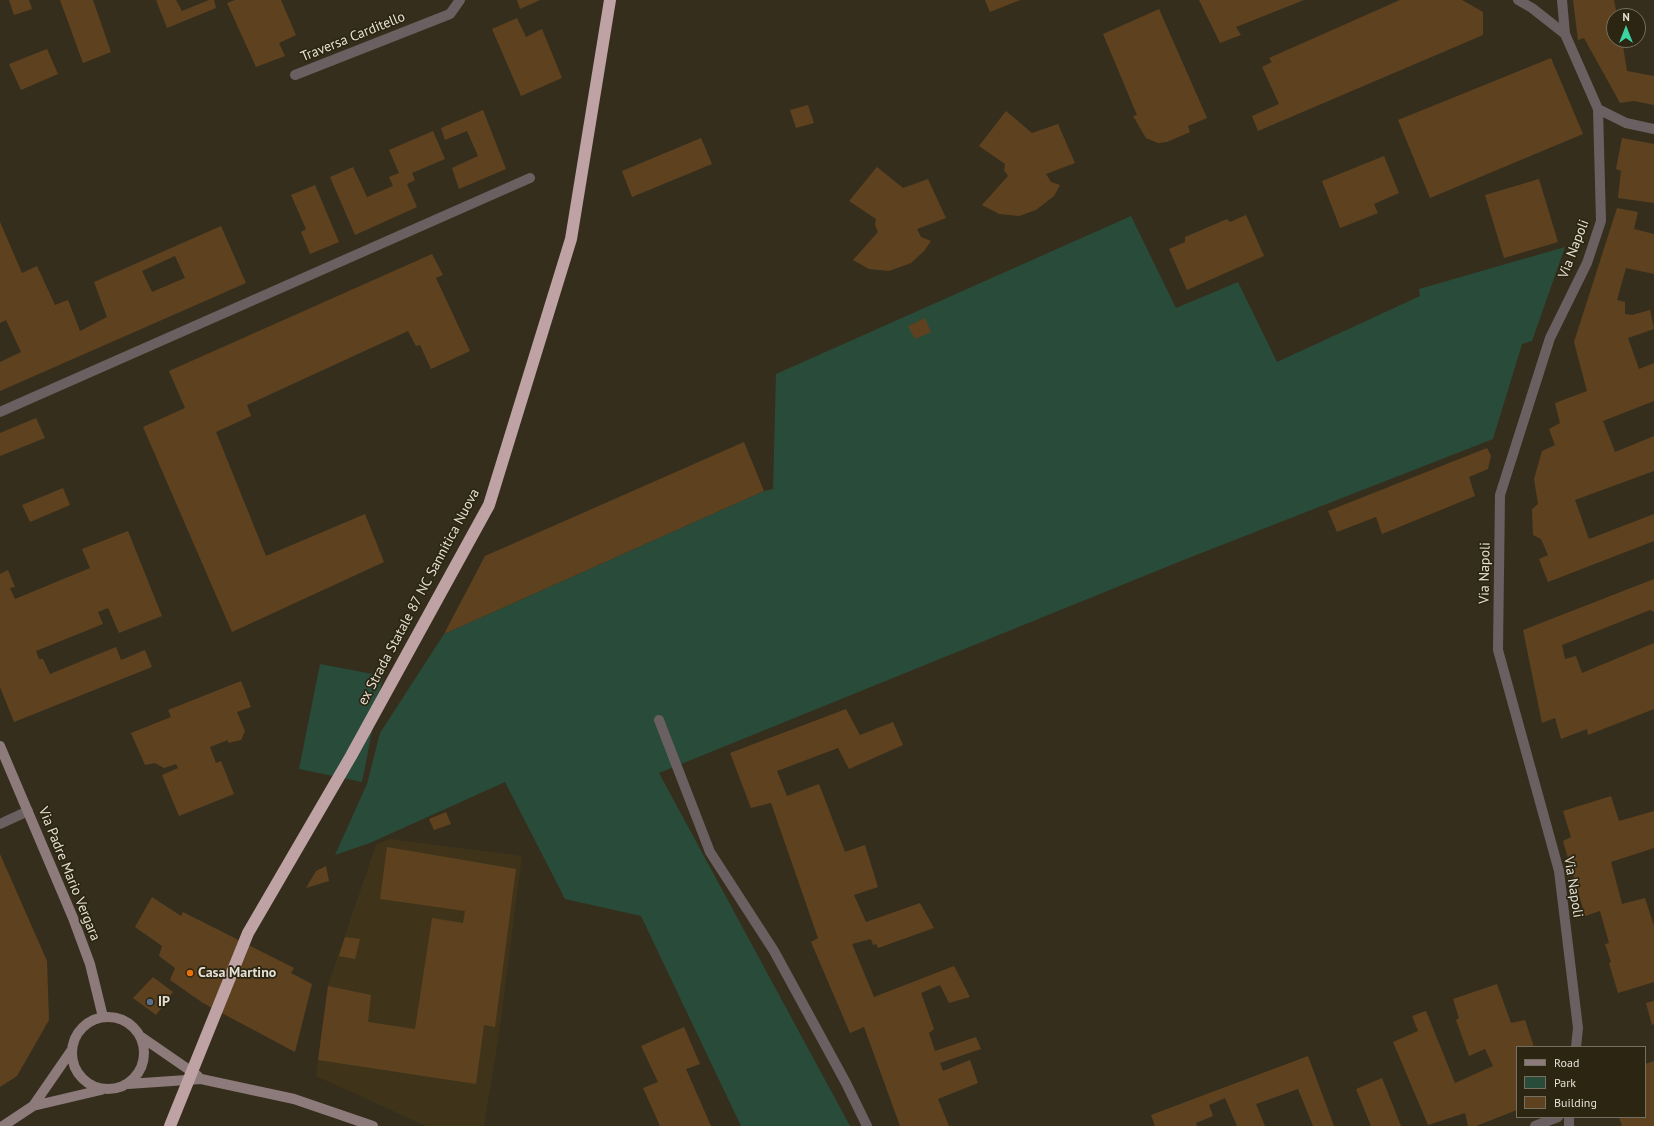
<!DOCTYPE html>
<style>
body{margin:0}
#map{position:relative;width:1654px;height:1126px;overflow:hidden;background:#362e1c;font-family:"PT Sans",sans-serif}
canvas{display:block}
.legend{position:absolute;left:1516px;top:1046px;width:130px;height:72px;box-sizing:border-box;background:#2c2512;border:1px solid #767060;margin:0;padding:5px 7px;list-style:none;font-size:12px;color:#e4e0d4}
.legend li{display:flex;align-items:center;gap:8px;height:20px}
.legend b{width:20px;border:1px solid #767060}
.north{position:absolute;left:1606px;top:8px;width:40px;height:40px;box-sizing:border-box;background:#2c2512;border:1px solid #767060;border-radius:50%;rotate:0deg;font-size:11px;font-weight:700;line-height:16px;text-align:center;color:#e4e0d4}
.north::after{content:'';display:block;margin:auto;width:14px;height:18px;background:#3cd4a3;clip-path:polygon(50% 0,100% 100%,50% 72%,0 100%)}
</style>
<div id="map">
<canvas width="1654" height="1126"></canvas>
<ul class="legend">
<li><b style="height:5px;background:#8d7b7c"></b>Road</li>
<li><b style="height:11px;background:#294b39"></b>Park</li>
<li><b style="height:11px;background:#5e4220"></b>Building</li>
</ul>
<div class="north">N</div>
</div>
<script>
const c = document.querySelector('canvas').getContext('2d');
c.lineJoin = 'round';
function fill(path, color) { c.fillStyle = color; c.fill(path, 'evenodd'); }
function stroke(path, color, width, dash) { c.strokeStyle = color; c.lineWidth = width; c.lineCap = dash ? 'butt' : 'round'; c.setLineDash(dash || []); c.stroke(path); }
function write(font, color, halo, rows, align = 'center') {
  c.font = font + ' "PT Sans",sans-serif'; c.lineWidth = 3.5; c.setLineDash([]); c.textBaseline = 'middle'; c.strokeStyle = halo; c.fillStyle = color; for (const [text, x, y, turn = 0] of rows) {
    c.save(); c.translate(x, y); c.rotate((+turn || 0) * Math.PI / 180); c.textAlign = isNaN(turn) ? turn : align; if (halo) c.strokeText(text, 0, 0); c.fillText(text, 0, 0); c.restore();
  }
}
fill(new Path2D(`
 M389,839L522,856L500,1027L484,1126H426L316,1076L328,985L376,845Z`), '#3f341a');
fill(new Path2D(`
 M1131,216L1176,308L1238,282L1277,362L1420,296L1419,289L1565,247L1532,341L1522,344L1493,439L1186,559L659,773L850,1126H741L641,916L565,899L505,782L370,843L335,855L367,784L380,733L444,634L764,491L773,489L776,374Z
 M320,664L383,676L362,782L299,769Z`), '#294b39');
fill(new Path2D(`
 M9,0H29L32,9L14,15Z
 M60,0H93L111,52L83,63Z
 M156,0H176L182,11L209,0H214L216,8L167,28Z
 M235,0H281L296,35L279,43L285,56L256,67L227,3Z
 M517,0H540L520,9Z
 M985,0H1020L990,12Z
 M1199,0H1304L1236,27L1241,35L1220,43Z
 M1400,0H1462L1483,12V35L1258,131L1252,116L1279,104L1262,67L1272,62L1269,58Z
 M1573,0H1614L1617,16H1614V40H1622L1627,71L1654,76V105L1634,101L1620,103L1584,38L1578,40Z
 M1159,9L1207,118L1188,126L1190,132L1167,142L1158,143L1146,138L1133,116L1137,115L1103,34Z
 M517,18L526,37L542,29L562,78L521,96L492,29Z
 M47,49L58,74L21,90L9,64Z
 M1551,58L1583,134L1430,198L1398,120Z
 M808,105L814,123L796,128L790,110Z
 M483,110L506,169L459,189L452,168L478,156L467,131L445,140L441,128Z
 M1006,111L1032,133L1058,124L1075,163L1046,174L1051,182L1060,185L1054,196L1036,210L1019,216L999,214L982,205L1008,176L1004,170L1005,164L979,146Z
 M433,131L445,159L412,173L415,180L407,184L417,207L355,235L330,177L353,167L367,197L393,186L389,177L399,173L389,150Z
 M701,138L712,164L632,197L622,171Z
 M1622,138L1654,144V203L1618,198L1621,171L1616,169Z
 M1384,156L1399,193L1374,204L1378,213L1340,228L1322,181Z
 M877,167L903,188L928,179L946,218L917,229L921,237L931,241L924,251L911,263L889,271L869,269L853,260L878,232L875,225L876,219L849,201Z
 M1539,179L1558,242L1504,258L1485,195Z
 M315,185L339,242L310,254L301,232L306,229L291,195Z
 M1617,208L1638,212L1634,229L1654,234V274L1626,268L1617,300L1625,302V314L1632,315L1650,310L1654,329L1628,338L1639,369L1654,363V401L1603,421L1615,452L1654,436V471L1575,500L1589,539L1654,514V541L1548,582L1539,559L1548,555L1541,539L1533,535L1532,509L1538,504L1534,479L1542,451L1555,445L1549,429L1560,423L1555,403L1587,391L1574,342Z
 M1246,215L1264,256L1187,290L1169,249L1185,242V237L1227,219L1230,222Z
 M0,222L22,273L37,266L55,305L68,300L80,331L107,317L94,282L221,226L246,283L0,391V362L21,352L6,320L0,323ZM175,256L185,278L152,292L142,271Z
 M432,254L443,275L436,278L470,351L431,369L420,345L416,346L408,331L247,405L251,416L216,432L266,556L365,514L384,562L232,632L143,427L185,408L169,371Z
 M925,318L931,332L915,339L908,326Z
 M36,418L45,438L0,456V433Z
 M744,442L764,491L444,634L485,556Z
 M1487,448L1491,456L1488,469L1469,477L1475,496L1382,534L1376,517L1337,532L1328,511Z
 M63,488L70,505L30,522L22,505Z
 M128,531L162,616L119,633L108,608L98,612L103,624L36,651L39,659H43L50,674L116,647L121,660L145,650L152,667L14,722L0,687V574L8,570L15,587L10,588L15,599L90,568L82,549Z
 M1654,579V612L1650,610L1562,645L1565,659L1576,656L1582,673L1654,643V709L1588,735L1587,729L1561,739L1555,718L1542,723L1523,630Z
 M241,681L251,707L237,712L245,731L241,740L228,743V740L210,747L216,763L221,761L234,794L179,816L162,775L178,768L176,764L164,768L155,763L145,765L131,733L171,717L168,710Z
 M846,709L860,735L893,722L903,745L849,769L838,748L777,771L787,796L819,784L845,852L865,845L878,887L854,895L866,922L920,903L934,928L878,948L876,944L873,945L871,939L852,944L874,997L954,966L970,997L949,1003L940,985L921,993L934,1029L929,1033L935,1051L976,1037L981,1049L940,1063L943,1071L970,1060L978,1083L938,1099L949,1126H900L864,1027L850,1033L811,942L818,938L771,803L751,808L730,753Z
 M1611,796L1619,821L1654,811V848L1611,862L1622,904L1645,898L1654,926V982L1618,993L1609,963L1611,962L1605,944L1609,943L1600,911L1585,916L1563,841L1571,837L1563,811Z
 M446,812L451,824L434,830L429,819Z
 M387,847L516,869L495,1027L484,1025L476,1084L318,1060L328,986L371,995L368,1022L415,1029L432,918L463,923L465,911L380,899Z
 M0,854L47,961L49,1020L17,1076L0,1087Z
 M326,866L329,881L306,888L316,871Z
 M152,897L181,916L183,912L294,968L291,973L312,984L295,1052L203,1003L170,980L175,968L159,956L162,946L135,927Z
 M345,937L360,939L355,959L339,956Z
 M153,977L173,992L156,1015L133,998Z
 M1497,984L1511,1023L1525,1020L1534,1047H1517V1110L1476,1126H1468L1465,1113L1428,1125L1393,1042L1418,1031L1412,1016L1426,1011L1455,1083L1493,1066L1485,1049L1469,1056L1456,1020L1459,1018L1453,999Z
 M1654,1001V1024L1652,1025L1646,1003Z
 M684,1027L700,1064L686,1069L711,1126H660L643,1088L658,1082L641,1046Z
 M1308,1056L1334,1126H1313L1298,1089L1256,1104L1265,1126H1237L1225,1098L1209,1105L1213,1116L1196,1123L1197,1126H1155L1151,1115Z
 M1654,1061V1126H1622L1619,1117H1645V1064Z
 M1382,1078L1401,1126H1371L1356,1089Z`), '#5e4220');
stroke(new Path2D(`
 M1518,0L1532,8L1565,34L1598,109L1601,221L1587,263L1550,338L1500,495L1498,650L1559,871L1578,1028L1576,1047
 M1562,0L1565,34
 M295,75L450,14L460,0
 M1598,109L1626,123L1654,129
 M0,412L530,178
 M659,720L710,852L774,951L846,1083L867,1126
 M0,824L28,811
 M1535,1126L1558,1117
 M1569,1126V1117`), '#6b6061', 10);
stroke(new Path2D(`
 M0,746L73,918L90,964L103,1017
 M72 1053a36 36 0 1 1 72 0a36 36 0 1 1-72 0Z
 M140,1036L198,1076
 M128,1084L201,1079L294,1099L373,1126
 M33,1106L101,1090
 M3,1126L33,1106L71,1051`), '#8d7b7c', 10);
stroke(new Path2D(`
 M170,1126L248,933L351,756L489,505L571,239L610,0`), '#bea2a4', 12);
for (const [x, y, r, color] of [
 [190,973,4,"#e8710a"],
 [150,1002,4,"#5c6f8a"]
]) { const dot = new Path2D(); dot.arc(x, y, r, 0, 2 * Math.PI); c.fillStyle = color; c.fill(dot); stroke(dot, '#2c2512', 1.5); }
write('14px', '#e4e0d4', '#2c2512', [
 ["Traversa Carditello",353,37,-22],
 ["Via Napoli",1574,249,-69],
 ["Via Napoli",1485,573,-89],
 ["ex Strada Statale 87 NC Sannitica Nuova",419,597,-62],
 ["Via Padre Mario Vergara",69,874,68],
 ["Via Napoli",1573,887,81]
]);
write('bold 14px', '#e4e0d4', '#2c2512', [
 ["Casa Martino",198,973],
 ["IP",158,1002]
], 'left');
</script>
